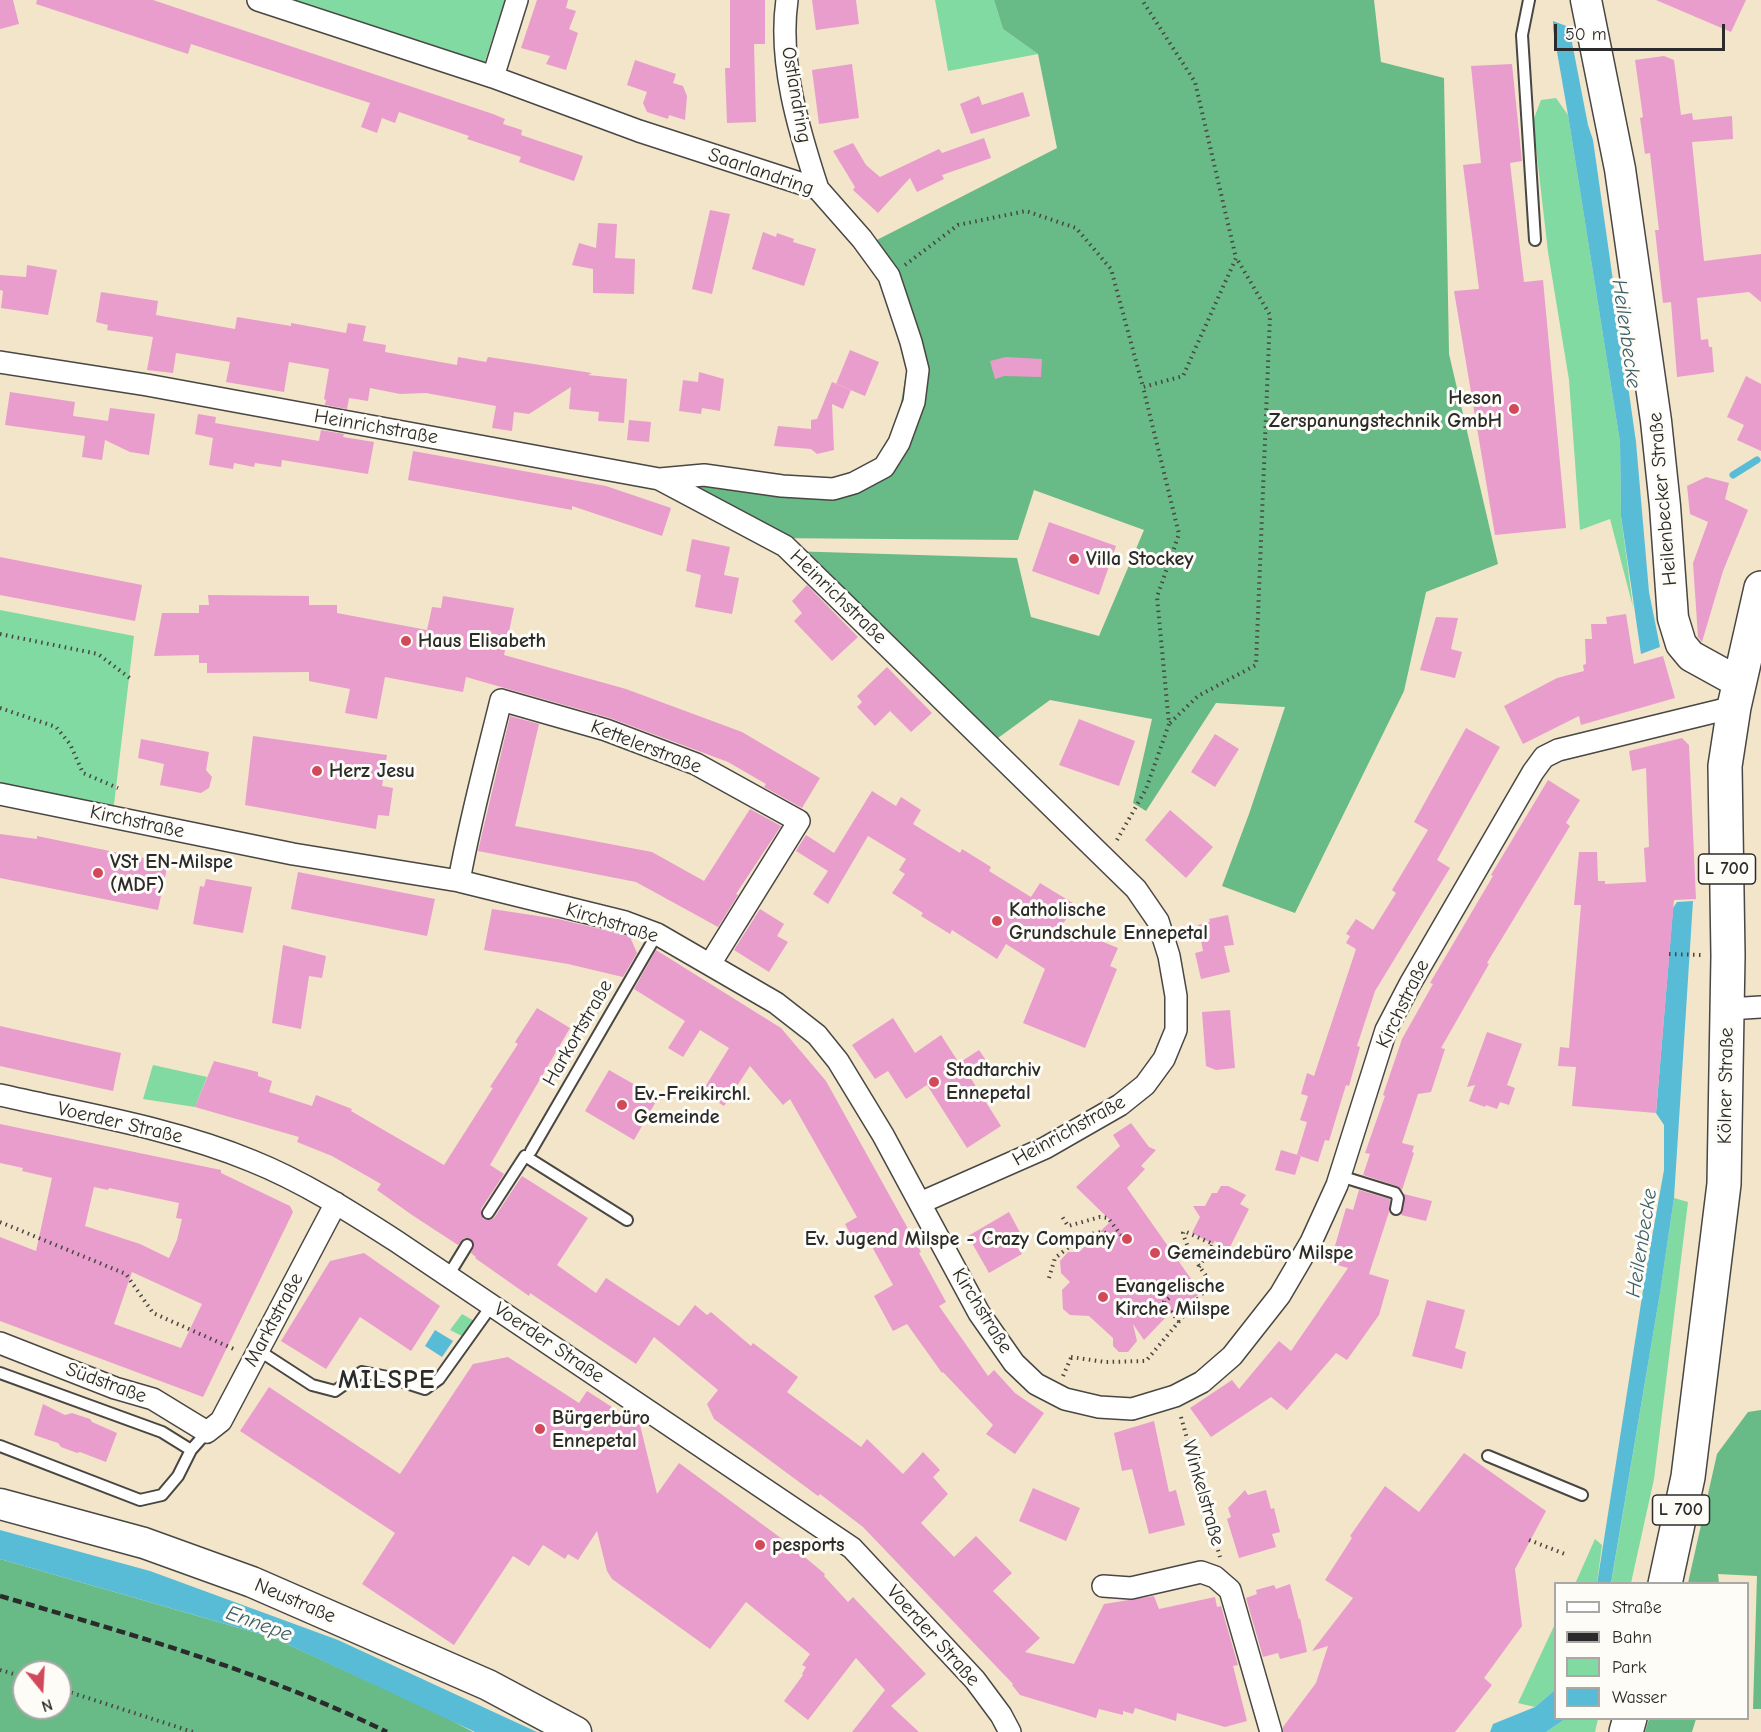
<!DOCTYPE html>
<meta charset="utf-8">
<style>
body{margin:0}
#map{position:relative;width:1761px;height:1732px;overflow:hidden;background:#f2e5ca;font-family:"Comic Neue",sans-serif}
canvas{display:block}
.legend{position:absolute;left:1554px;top:1582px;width:195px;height:138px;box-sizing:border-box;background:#fdfcf7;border:2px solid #a9a8a5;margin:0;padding:8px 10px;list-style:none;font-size:18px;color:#2b2b2b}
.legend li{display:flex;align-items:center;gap:12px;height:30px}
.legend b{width:30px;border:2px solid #a9a8a5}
.north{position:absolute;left:12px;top:1660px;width:60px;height:60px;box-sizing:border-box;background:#fdfcf7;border:2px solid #a9a8a5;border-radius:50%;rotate:162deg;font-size:16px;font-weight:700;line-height:24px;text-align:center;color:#2b2b2b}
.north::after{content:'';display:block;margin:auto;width:21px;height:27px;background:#d1495b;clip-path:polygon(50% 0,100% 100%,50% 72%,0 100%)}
.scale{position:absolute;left:1554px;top:24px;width:171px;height:27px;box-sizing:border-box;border:3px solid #2b2b2b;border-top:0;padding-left:8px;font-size:18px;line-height:21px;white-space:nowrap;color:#2b2b2b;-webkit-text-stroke:4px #fdfcf7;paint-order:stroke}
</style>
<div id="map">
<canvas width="1761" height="1732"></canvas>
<ul class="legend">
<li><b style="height:8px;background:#fff"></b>Straße</li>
<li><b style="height:8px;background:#2b2b2b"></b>Bahn</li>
<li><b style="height:16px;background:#80daa1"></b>Park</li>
<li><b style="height:16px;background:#58bcd6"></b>Wasser</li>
</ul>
<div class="north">N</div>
<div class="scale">50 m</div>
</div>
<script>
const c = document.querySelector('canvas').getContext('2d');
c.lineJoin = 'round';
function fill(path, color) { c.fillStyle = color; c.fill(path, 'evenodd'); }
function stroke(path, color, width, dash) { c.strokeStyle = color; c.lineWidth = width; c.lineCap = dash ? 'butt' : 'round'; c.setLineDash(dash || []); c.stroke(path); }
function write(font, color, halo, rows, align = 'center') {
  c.font = font + ' "Comic Neue",sans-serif'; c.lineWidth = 6; c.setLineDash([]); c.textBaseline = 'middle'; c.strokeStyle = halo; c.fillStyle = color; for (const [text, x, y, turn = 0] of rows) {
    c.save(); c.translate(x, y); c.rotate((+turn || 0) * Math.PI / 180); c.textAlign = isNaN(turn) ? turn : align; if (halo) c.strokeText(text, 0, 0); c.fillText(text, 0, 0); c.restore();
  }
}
fill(new Path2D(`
 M282,0H505L484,64Z
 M935,0H994L1003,29L1038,54L948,71Z
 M1556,98L1568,115L1620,442L1621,516L1633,607L1610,519L1580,530L1569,380L1548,252L1533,121L1541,100Z
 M0,610L134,636L113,813L0,790Z
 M153,1065L207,1077L195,1107L143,1099Z
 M1674,1198L1688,1202L1654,1479L1631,1583L1611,1584L1660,1293Z
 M462,1314L476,1322L464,1337L450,1330Z
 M1595,1539L1602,1545L1597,1583L1575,1584Z
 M1555,1624V1690L1535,1707L1518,1703Z
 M1565,1719H1598L1595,1732H1546Z`), '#80daa1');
fill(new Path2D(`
 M994,0H1374L1381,62L1444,78L1449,354L1498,564L1426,592L1404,691L1295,913L1222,886L1249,814L1285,707L1216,703L1146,811L1133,803L1152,719L1050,700L987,746L788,551L1017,558L1031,617L1099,636L1144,530L1034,490L1018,540L765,538L691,497L695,469L830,482L878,465L897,425L907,368L899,311L867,245L1057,148L1038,54L1003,29Z
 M1761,1410V1709H1753L1757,1576L1718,1574L1719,1583H1688L1717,1454L1748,1412Z
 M0,1559L274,1638L441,1715L473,1732H0ZM24,1672H60V1708H24Z
 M1649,1719V1718L1696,1719L1692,1732H1645Z`), '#68ba87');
fill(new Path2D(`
 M1553,21L1569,27L1588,125L1593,140L1636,442L1649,592L1660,647L1641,654L1621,516L1620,442L1568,115L1553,29Z
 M1693,901L1674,1198L1660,1293L1611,1583L1597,1584L1647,1265L1664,1170V1125L1656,1113L1673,908L1677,902Z
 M435,1330L453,1341L442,1357L425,1346Z
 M0,1530L150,1571L338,1640L537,1732H475L274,1638L0,1559Z
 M1555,1690L1556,1718L1565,1719L1546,1732H1490L1493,1724L1535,1707Z`), '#58bcd6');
stroke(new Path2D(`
 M1733,475L1757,460`), '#58bcd6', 7);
fill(new Path2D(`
 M0,0H13L19,24L0,29Z
 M37,0H153L493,114L505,119L503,124L522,130L521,135L583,156L574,181L519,162L521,157L467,139L469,136L399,112L395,123L382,118L377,133L361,127L370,103L191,44L188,54L36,4Z
 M537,0H568L566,8L576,11L569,29L578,33L566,70L546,64L550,56L521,48Z
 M730,0H765V44H754L756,122L727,123L725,68H730Z
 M812,0H856L859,24L816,30Z
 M1656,0H1746L1731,32Z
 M1664,56L1674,60L1681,115L1692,113L1693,120L1732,116L1733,139L1692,142L1704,261L1761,254V302L1749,292L1697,298L1701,340L1708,339L1709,347H1712L1714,372L1677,377L1671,302L1663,303L1655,230H1659L1650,153L1645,154L1640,118L1643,117L1635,60Z
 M635,60L676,74L673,83L683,86L687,96L685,120L669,115L668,119L647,112L643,103L647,92L627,85Z
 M852,64L859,118L819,124L812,70Z
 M1512,64L1522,161L1510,163L1524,282L1543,280L1566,528L1495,535L1454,291L1479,289L1463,165L1481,163L1471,66Z
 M1023,92L1030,116L971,134L960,104L979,96L982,105Z
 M984,138L991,158L942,175L944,179L917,192L910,178L878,213L853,190L855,187L833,151L853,143L866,165L880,177L939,149L942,153Z
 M710,210L730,214L712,294L692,289Z
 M598,223L617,224L615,258L635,259L634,294L593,293V269L572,265L579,243L596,248Z
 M763,232L776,237L777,233L794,239L793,242L816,249L804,286L752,269Z
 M27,265L57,270L48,315L1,308L3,291L0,290V275L26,277Z
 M101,292L158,301L156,315L235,329L237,317L291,326V323L346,333L348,323L366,326L363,341L386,345L385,352L457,365L458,357L486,362L488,357L592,373L588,375L627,379L624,423L598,421L599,412L569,409L571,387L529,414L514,412L512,431L492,428L496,406L426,393L400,394L370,388L368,401L349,398L347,409L325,405L326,400L324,399L329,369L289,362L284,392L226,382L230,362L176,353L173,373L147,370L153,337L107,330L108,325L96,322Z
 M850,350L879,362L865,396L836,384Z
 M1006,357L1042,359L1041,377L1004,376L995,379L990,361Z
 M699,372L724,379L720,411L702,408L701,414L679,411L683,380L698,382Z
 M1746,376L1761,384V451L1737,440L1744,425L1727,417Z
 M832,382L851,390L843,409L832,404L834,450L817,454L811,449L774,446L778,426L811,429V420L817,419Z
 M10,392L75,402L73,416L108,421L110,408L155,414L149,455L130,452L105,440L102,460L82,457L85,436L5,425Z
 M198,414L216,417L215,423L319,441L321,430L344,434L343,437L374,442L368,474L282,460L281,467L255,463L254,467L234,463L233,469L209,465L213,438L195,434Z
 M629,420L651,422L649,442L627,440Z
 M413,451L606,486L671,508L662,536L572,506V510L408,480Z
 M1706,477L1729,483L1725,499L1748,510L1723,571L1702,642L1698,637L1693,563L1708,522L1690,514L1687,486Z
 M1049,522L1116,546L1099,595L1032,571Z
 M692,539L730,547L724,575L739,578L732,614L695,607L701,575L686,571Z
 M0,557L142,585L135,621L0,595Z
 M807,585L858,637L832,661L794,621L802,613L792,601Z
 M208,595L309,596V605H337V613L427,630L432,607L441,608L443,596L514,608L504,655L626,689L742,732L820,778L802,808L764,787L766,784L728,762L610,718L466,677L463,692L385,677L377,719L345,713L350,689L309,681V672L207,673V663H199V655L154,656L162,613H199V605H209Z
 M1626,614L1634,664L1663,656L1675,698L1581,725L1579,716L1523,744L1504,706L1557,678L1584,671L1583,665L1586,664L1585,639H1592L1591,624H1607L1606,617Z
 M1436,617L1458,618L1451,649L1462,652L1455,678L1420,670Z
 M887,667L932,713L911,732L890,711L875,726L857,707L862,702L857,696Z
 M510,716L539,724L515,826L652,852L704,881L750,809L781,826L736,894L738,895L718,927L636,882L478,851Z
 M1079,719L1135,741L1119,786L1059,765Z
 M1466,728L1500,747L1437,860L1450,868L1375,991L1357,1046L1360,1047L1349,1086L1346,1085L1329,1141L1325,1140L1318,1162L1297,1155L1307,1122L1300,1120L1308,1096L1301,1094L1307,1073L1314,1076L1356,949L1346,943L1350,936L1346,934L1356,919L1373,930L1396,893L1392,890L1428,830L1414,822Z
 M1215,734L1239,749L1215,787L1191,772Z
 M253,736L387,755L382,786L393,788L389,816L378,815L376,829L245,805Z
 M1682,738L1689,745L1696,899L1674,900L1656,1113L1572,1106L1576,1067L1558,1066L1560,1047L1569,1048L1581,905H1574L1579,852H1597L1598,881H1605V884L1646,882L1644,848L1649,847L1646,768L1632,771L1629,751Z
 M141,739L209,752L206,770L212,777L209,788L201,793L160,785L164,764L138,758Z
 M1548,780L1580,800L1566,823L1570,826L1487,963L1489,964L1441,1048L1445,1049L1431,1092L1418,1094L1402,1143L1414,1146L1412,1152L1414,1153L1402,1190L1397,1186L1363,1175L1370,1154L1365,1153L1385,1096L1383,1095L1402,1039L1433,984L1430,983L1493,876L1491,875Z
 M872,791L896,806L901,797L921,810L913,824L960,853L962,849L991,867L989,871L1031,897L1040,883L1076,905L1062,925L1118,948L1110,966L1117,969L1085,1048L1023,1023L1045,969L1006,944L997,959L952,930L950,934L921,916L923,913L892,893L905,874L899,870L906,859L868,836L828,904L813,894L828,871L796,851L806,835L834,853Z
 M1170,810L1213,847L1186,878L1145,840Z
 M0,834L37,839V836L168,863L158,910L0,878Z
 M298,872L435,899L427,936L291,909Z
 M206,879L252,887L243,933L193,924L200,886L204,887Z
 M492,909L558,919L621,934L630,937L637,953L623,977L568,964L484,950Z
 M760,909L784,924L777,936L788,942L769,972L734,950Z
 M1228,915L1234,945L1224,946L1230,972L1201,979L1195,953L1203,951L1198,925L1210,922L1209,919Z
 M283,945L326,956L322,978L309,976L301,1029L272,1023Z
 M656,950L781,1028L826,1081L921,1252L919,1253L946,1302L939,1306L988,1376L994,1370L1015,1393L1044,1413L1015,1454L986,1434L993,1425L943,1372L942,1373L907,1324L893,1331L874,1296L893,1285L865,1234L854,1241L845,1224L857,1217L790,1099L783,1105L750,1066L724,1106L702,1092L729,1048L700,1030L683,1057L668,1048L685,1021L634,989Z
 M537,1008L570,1028L490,1165L504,1174L481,1209V1213L483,1219L488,1220L494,1218L522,1176L588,1218L557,1265L596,1293L606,1278L679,1326L695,1305L707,1315L711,1312L751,1346L753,1343L798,1377L787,1392L861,1447L867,1439L903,1474L923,1452L940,1470L933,1477L948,1494L921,1523L954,1557L976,1536L1012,1573L993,1591L1040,1638L1025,1652L1074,1664L1104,1604L1154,1596L1159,1609L1215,1597L1217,1607L1221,1606L1238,1665L1233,1666L1247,1721L1225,1727L1177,1713L1176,1721L1135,1708L1133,1714L1123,1711V1715L1099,1709L1096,1718L1020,1695L1012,1685L1013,1684L863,1527L820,1494L818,1496L714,1419L707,1404L718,1390L654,1337L636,1364L530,1293L529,1296L475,1258L476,1257L471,1253L474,1246L471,1239L464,1238L458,1245L412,1215L377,1190L381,1184L332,1156L297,1142L299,1137L195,1107L214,1061L258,1072V1076L272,1081L269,1092L312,1106L316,1095L352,1109L351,1111L444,1165L493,1088L490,1087L518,1044L515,1042Z
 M1230,1010L1235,1068L1216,1070L1206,1066L1202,1012Z
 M893,1018L915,1053L941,1035L959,1063L979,1050L989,1065L970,1077L1001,1126L967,1148L927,1085L906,1099L888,1071L875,1079L852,1045Z
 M0,1026L121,1053L113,1091L0,1066Z
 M1487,1032L1522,1044L1507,1085L1515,1088L1509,1105L1500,1102L1497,1109L1486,1105L1485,1107L1469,1101L1475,1085L1467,1087Z
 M609,1070L658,1098L634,1140L585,1111Z
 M1131,1123L1149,1147L1156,1150L1141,1166L1145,1169L1127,1188L1201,1293L1165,1318L1144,1340L1133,1324L1137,1341L1128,1352H1119L1113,1346V1338L1089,1316L1070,1315L1063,1309L1062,1290L1070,1282L1061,1273L1060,1261L1068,1252H1079L1111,1221L1076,1187L1120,1146L1113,1135Z
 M0,1124L221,1170V1173L290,1206L293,1212L203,1397L0,1321V1237L36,1251L52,1178L22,1171L23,1168L0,1163ZM94,1187L108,1190L109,1188L179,1203L176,1218L182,1219L177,1240L169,1258L140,1244L85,1226ZM132,1272L202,1304L181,1348L114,1324Z
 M1281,1150L1301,1156L1295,1175L1275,1170Z
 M1221,1186H1228L1246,1195L1240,1204L1249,1209L1229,1249L1215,1241L1213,1244L1192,1233L1200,1217L1193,1206H1205L1212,1193H1217Z
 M1359,1190L1390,1199L1389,1212L1369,1274L1389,1280L1379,1315L1347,1360L1336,1353L1287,1410L1271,1397L1211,1437L1190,1408L1232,1380L1239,1389L1279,1341L1291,1351L1348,1268L1330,1263L1346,1208L1353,1210Z
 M1404,1194L1432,1201L1426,1221L1401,1215L1403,1210Z
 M1009,1212L1025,1242L1017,1246L1022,1254L989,1273L968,1236Z
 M364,1253L440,1306L411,1351L360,1317L326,1369L281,1341L330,1261Z
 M1427,1300L1465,1310L1455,1348L1466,1352L1462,1369L1412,1356Z
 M508,1357L579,1403L587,1391L640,1425L657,1494L679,1463L789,1544L825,1574L824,1576L848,1602L853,1597L926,1674L891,1706L919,1732H852L885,1690L856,1658L808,1720L784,1701L803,1675L802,1674L806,1667L802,1665L810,1654L746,1602L710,1649L612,1579L607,1571L597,1531L578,1560L568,1554L565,1559L543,1545L529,1566L513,1556L454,1645L362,1584L395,1533L240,1431L269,1387L400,1474L473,1364Z
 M43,1404L65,1415L72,1413L90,1419L92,1422L117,1433L106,1462L80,1452L77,1453L61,1447L58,1443L34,1435Z
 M1154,1421L1169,1492L1176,1490L1185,1525L1149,1534L1132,1469L1122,1471L1114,1433Z
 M1464,1453L1546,1511L1515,1569L1522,1626L1484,1678L1492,1685L1455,1732H1283V1727L1316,1683L1328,1646L1312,1651L1353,1598L1325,1580L1352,1538L1350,1536L1385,1486L1419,1512Z
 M1033,1488L1080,1508L1066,1541L1019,1521Z
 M1245,1490L1248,1495L1266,1490L1271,1509L1274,1508L1280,1532L1272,1534L1276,1547L1239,1558L1227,1519L1231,1517L1228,1508Z
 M1290,1584L1299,1620L1300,1618L1307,1652L1280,1659L1278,1653L1263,1657L1246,1598L1257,1594L1256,1590L1274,1585L1276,1589Z`), '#e99dcc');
const lane = new Path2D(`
 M1529,0L1522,35L1535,240
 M531,1151L657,934
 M1340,1176L1395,1193L1398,1198L1396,1209
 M488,1213L525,1156L627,1220
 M448,1276L467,1245
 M258,1350L312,1385L335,1391L362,1372L388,1377L425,1389L439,1379L492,1305
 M0,1373L162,1432L191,1450
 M0,1446L140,1500L162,1495L178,1476L191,1450L207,1432
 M1488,1456L1582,1495`);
const street = new Path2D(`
 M258,0L493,77L639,131L818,189L862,239L889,276L911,342L918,370L914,402L899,443L884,467L854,483L833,489L782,486L704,475L660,479
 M787,0C778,62 799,131 818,189
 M493,77L517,0
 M0,362L147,385L659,479L785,546L1136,889L1158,921L1169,956L1176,996V1030L1164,1059L1145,1085L1120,1105L1045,1148L920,1203
 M0,794L293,854L459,881L625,922L657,934L776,1003L817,1035L838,1061L883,1135L979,1313L1014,1363L1036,1384L1065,1399L1099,1407L1132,1409L1175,1396L1202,1382L1232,1356L1280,1295L1311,1242L1337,1185L1386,1030L1410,984L1533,772L1544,757L1558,750L1734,707
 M459,881C470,820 486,761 501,700L606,730L696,764L799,821L710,964
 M1728,1009L1761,1007
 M0,1095C84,1114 172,1128 252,1161C302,1181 351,1212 396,1241L852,1548L975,1680L1001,1715L1010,1732
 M0,1343L115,1388L153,1399L207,1432L221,1421L336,1203
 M1103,1586L1131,1588L1201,1572L1215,1577L1230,1590L1271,1732`);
const secondary = new Path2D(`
 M1586,0L1620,169L1656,421L1665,506L1673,618L1681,644L1691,656L1740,683
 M0,1504L144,1543L252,1582L488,1685L576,1732`);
const primary = new Path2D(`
 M1665,1584L1688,1477L1724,1184L1728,956L1725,766L1734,707L1761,588
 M1626,1732L1630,1718`);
stroke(lane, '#494743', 14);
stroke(street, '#494743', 24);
stroke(secondary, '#494743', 33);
stroke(primary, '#494743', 36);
stroke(new Path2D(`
 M905,265L958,225L1026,211L1076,228L1111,269L1143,387
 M0,634L98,654L131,679
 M0,708L56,727L70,744L83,773L118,788
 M1170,723L1198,696L1256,665L1270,315L1237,259
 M1117,840L1146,789L1169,724L1157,597L1179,534L1143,387L1183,376L1236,258L1195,82L1142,0
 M1669,954L1701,955
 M0,1222L126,1274L153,1313L236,1350
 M1049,1278L1055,1258L1069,1247L1096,1232L1107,1233L1115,1238L1121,1235L1108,1218L1100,1217L1068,1226L1061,1215
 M1169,1298L1164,1302L1179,1322
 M1071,1357L1105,1362L1146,1361L1211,1283C1200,1267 1188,1252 1183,1233L1184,1231L1213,1244L1199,1267
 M1063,1376L1071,1358
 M1181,1417L1220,1557
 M1529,1540L1565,1554
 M0,1670L24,1677
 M60,1689L193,1732`), '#494743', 4, [1.5, 4.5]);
stroke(lane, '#fff', 10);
stroke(street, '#fff', 21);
stroke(secondary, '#fff', 30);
stroke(primary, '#fff', 33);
stroke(new Path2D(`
 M0,1596C131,1634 264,1672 387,1732`), '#2b2b2b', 4.5, [9, 4.5]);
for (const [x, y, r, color] of [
 [1514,409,6,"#d1495b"],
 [1074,559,6,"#d1495b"],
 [406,641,6,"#d1495b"],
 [317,771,6,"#d1495b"],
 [98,873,6,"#d1495b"],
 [997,921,6,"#d1495b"],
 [934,1082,6,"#d1495b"],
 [622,1105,6,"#d1495b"],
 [1127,1239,6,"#d1495b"],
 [1155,1253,6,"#d1495b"],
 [1103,1297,6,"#d1495b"],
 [540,1429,6,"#d1495b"],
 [760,1545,6,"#d1495b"]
]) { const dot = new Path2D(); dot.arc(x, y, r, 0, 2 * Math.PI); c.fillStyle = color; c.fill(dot); stroke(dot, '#fdfcf7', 2); }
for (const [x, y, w] of [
 [1727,869,57],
 [1681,1510,57]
]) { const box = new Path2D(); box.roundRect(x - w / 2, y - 15, w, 30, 4.5); c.fillStyle = '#fdfcf7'; c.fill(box); stroke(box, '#2b2b2b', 1.5); }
write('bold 18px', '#2b2b2b', null, [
 ["L 700",1727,869],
 ["L 700",1681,1510]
]);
write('20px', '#2b2b2b', '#fdfcf7', [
 ["Ostlandring",796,95,80],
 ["Saarlandring",761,172,19],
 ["Heinrichstraße",376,427,10],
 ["Heilenbecker Straße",1663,499,-95],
 ["Heinrichstraße",838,597,44],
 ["Kettelerstraße",646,747,21],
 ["Kirchstraße",137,822,12],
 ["Kirchstraße",612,923,17],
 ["Kirchstraße",1403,1004,-64],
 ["Harkortstraße",578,1033,-60],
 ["Kölner Straße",1726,1086,-89],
 ["Voerder Straße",120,1123,13],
 ["Heinrichstraße",1069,1131,-29],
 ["Kirchstraße",982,1311,58],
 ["Marktstraße",274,1320,-62],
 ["Voerder Straße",549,1343,34],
 ["Südstraße",106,1383,20],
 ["Winkelstraße",1203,1493,74],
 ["Neustraße",295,1601,23],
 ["Voerder Straße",933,1636,48]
]);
write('bold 20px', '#2b2b2b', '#fdfcf7', [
 ["Heson",1502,398,"right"],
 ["Zerspanungstechnik GmbH",1502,421,"right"],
 ["Villa Stockey",1086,559],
 ["Haus Elisabeth",418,641],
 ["Herz Jesu",329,771],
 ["VSt EN-Milspe",110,862],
 ["(MDF)",110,885],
 ["Katholische",1009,910],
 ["Grundschule Ennepetal",1009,933],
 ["Stadtarchiv",946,1070],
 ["Ennepetal",946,1093],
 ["Ev.-Freikirchl.",634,1094],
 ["Gemeinde",634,1117],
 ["Ev. Jugend Milspe - Crazy Company",1115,1239,"right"],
 ["Gemeindebüro Milspe",1167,1253],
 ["Evangelische",1115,1286],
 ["Kirche Milspe",1115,1309],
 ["Bürgerbüro",552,1418],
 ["Ennepetal",552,1441],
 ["pesports",772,1545]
], 'left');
write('italic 21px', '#3b5e67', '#fdfcf7', [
 ["Heilenbecke",1626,334,82],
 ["Heilenbecke",1642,1243,-81],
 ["Ennepe",259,1624,20]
]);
c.letterSpacing = '1.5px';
write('bold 26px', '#2b2b2b', '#fdfcf7', [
 ["MILSPE",387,1381]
]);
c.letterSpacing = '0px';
</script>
